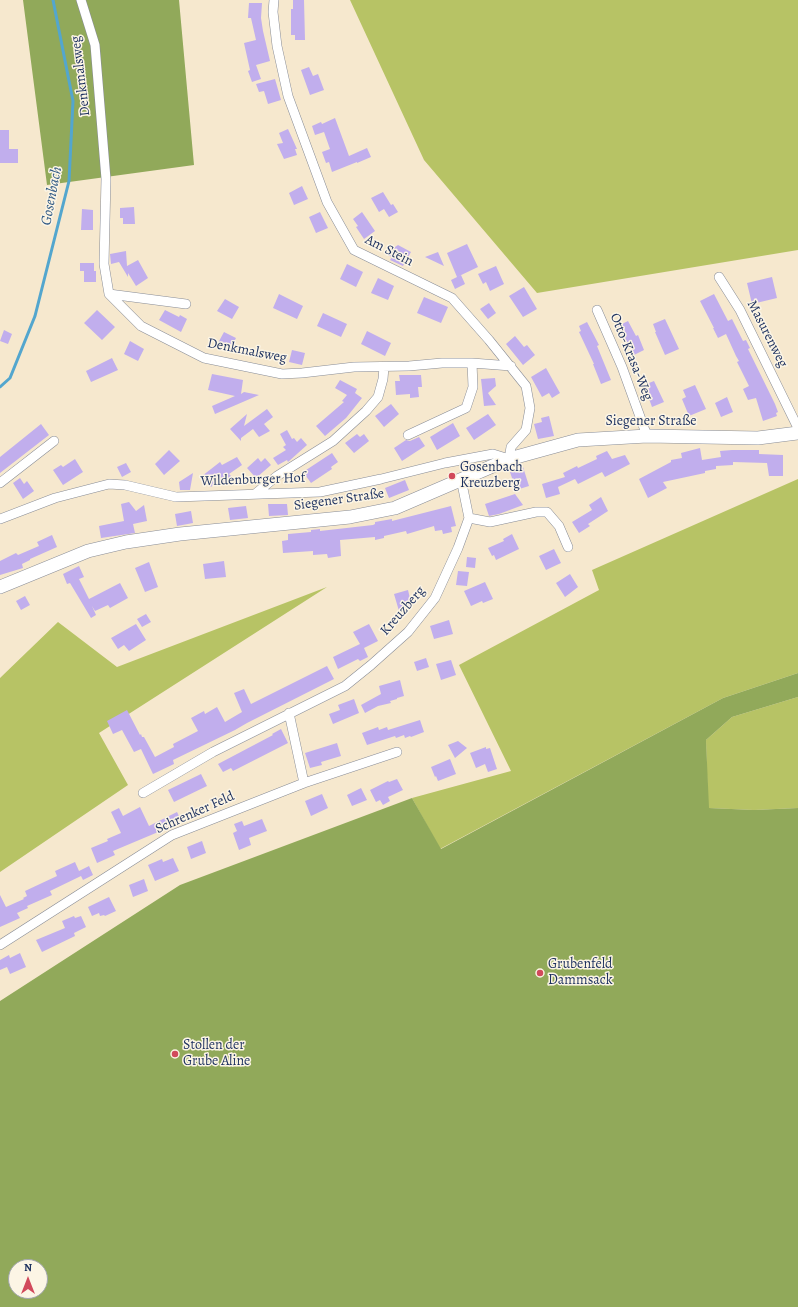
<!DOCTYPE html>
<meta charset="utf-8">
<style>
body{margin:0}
#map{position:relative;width:798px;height:1307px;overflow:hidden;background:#f6e8ce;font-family:Alegreya,serif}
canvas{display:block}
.north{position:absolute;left:8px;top:1259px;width:40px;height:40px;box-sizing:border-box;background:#fcf5e5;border:1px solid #a2a6af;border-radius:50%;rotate:0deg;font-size:11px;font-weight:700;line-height:16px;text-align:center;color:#1b2f5e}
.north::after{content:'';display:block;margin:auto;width:14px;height:18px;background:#d1495b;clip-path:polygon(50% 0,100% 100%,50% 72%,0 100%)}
</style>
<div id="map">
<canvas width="798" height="1307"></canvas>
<div class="north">N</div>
</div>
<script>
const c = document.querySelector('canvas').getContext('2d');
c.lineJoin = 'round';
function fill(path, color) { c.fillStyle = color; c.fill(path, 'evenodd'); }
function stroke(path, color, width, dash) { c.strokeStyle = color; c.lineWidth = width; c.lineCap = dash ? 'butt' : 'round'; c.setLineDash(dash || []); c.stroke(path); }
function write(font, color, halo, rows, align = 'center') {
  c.font = font + ' Alegreya,serif'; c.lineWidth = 3; c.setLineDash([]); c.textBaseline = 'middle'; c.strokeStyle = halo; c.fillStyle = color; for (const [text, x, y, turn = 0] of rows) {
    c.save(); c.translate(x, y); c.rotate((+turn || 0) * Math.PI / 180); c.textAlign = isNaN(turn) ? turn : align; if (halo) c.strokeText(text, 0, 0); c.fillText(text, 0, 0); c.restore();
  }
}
fill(new Path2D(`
 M350,0H798V250L537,293L424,160Z
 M798,479V673L723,698L440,849L412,798L511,771L459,665L599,590L592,570Z
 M327,587L99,733L128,785L0,872V678L58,622L117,667Z
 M798,697V808L754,810L708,808L706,740L732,717Z`), '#b7c365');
fill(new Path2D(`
 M23,0H179L194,165L47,185Z
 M798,673V697L732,717L706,740L709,808L754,810L798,808V1307H0V1001L180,885L412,798L441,849L723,698ZM16,1267H40V1291H16Z`), '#91a95a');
stroke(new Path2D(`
 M0,387L10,378L35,316L69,181L73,101L53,0`), '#53a6ce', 3);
fill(new Path2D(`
 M293,0H304L305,40H295V35H291V9H293Z
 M249,3H262L261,18L263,31L270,61L256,65L261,79L252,82L248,71L250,70L244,43L256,40L251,18H248Z
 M309,67L313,76L318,74L324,90L310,95L301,70Z
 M275,79L281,100L268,104L264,91L259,92L256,84Z
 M335,118L349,156L367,148L371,157L357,163V162L332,172L329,162L326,163L322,152L330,149L324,132L315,135L312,126L321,122L322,124Z
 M288,129L297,149H295L297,155L284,159L277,144L283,143L279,133Z
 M0,130H9V149H18V163H0Z
 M302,186L308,199L294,205L289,193Z
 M383,192L391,205L393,204L398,212L389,217L384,209L379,212L371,198Z
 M134,207L135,224H123V218H120V208Z
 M82,209L93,210V230H81Z
 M320,212L328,228L316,233L309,217Z
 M362,212L375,231L364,239L356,227L358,226L353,219Z
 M467,244L478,267L457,277L447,253Z
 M398,245L411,252L403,266L390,260L392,257L385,254Z
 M126,251L127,266L138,260L148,278L136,286L128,273V277L119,262L111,264L110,254Z
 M438,252L444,266L425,257Z
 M80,263H94V271H96V282H84V271H80Z
 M347,264L363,272L356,287L340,279Z
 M496,266L504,284L490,291L486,282L483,284L478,274Z
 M461,275L465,284L455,289L451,280Z
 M772,277L777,298L752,304L747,283Z
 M378,278L394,286L388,300L371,293Z
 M524,287L537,309L523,317L509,296Z
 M279,294L303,306L297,319L273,308Z
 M714,294L728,321L732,319L743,341L746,340L750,348L748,349L775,404L778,412L776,413L777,416L763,421L756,398L748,400L743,389L749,386L737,362L739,361L736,356L726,334L718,338L713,328H714L700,301Z
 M424,297L448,307L441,323L417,313Z
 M225,299L239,307L232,319L217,311Z
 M489,303L496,313L488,319L480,309Z
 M97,310L115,327L102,340L84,323Z
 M165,310L179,317L180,315L187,319L181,332L159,320Z
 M323,313L347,324L341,337L317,326Z
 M665,319L679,349L665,355L655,332H656L653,324Z
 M628,321L636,336L638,335L644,350L634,355L630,347L628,348L622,335L620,336L616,327Z
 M587,322L599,345L597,346L611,380L601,384L593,364H594L579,332L581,331L579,326Z
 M4,330L12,334L8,344L0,341Z
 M367,331L391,343L385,356L361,344Z
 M224,332L236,338L230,350L218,343Z
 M515,336L524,347L527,345L535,355L523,365L506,344Z
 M130,341L144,349L138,361L124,354Z
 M292,350L305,353L302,365L289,362Z
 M112,358L118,370L91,382L86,371Z
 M546,368L560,393L552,398L549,393L542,397L531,377Z
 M212,374L243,380L241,394L244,392L259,395L215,414L212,406L235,396L208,390Z
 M399,375H421L422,387H418L419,397L410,398V394L396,395L395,381H400Z
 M495,378L496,386L488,393L496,405L484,406L481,379Z
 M340,380L357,389L355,393L362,398L346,418L325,436L316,426L344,402L342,401L347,395L335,388Z
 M654,381L664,402L652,407L644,385Z
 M695,385L706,409L689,416L682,399L686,397L683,390Z
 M727,397L733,412L721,417L715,403Z
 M391,404L399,414L384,427L375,416Z
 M267,409L273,417L264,424L270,431L259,437L253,429L241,438V441L230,429L247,414L244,426Z
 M488,414L496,425L474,440L466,428Z
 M549,416L554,436L538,439L534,424L542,422L541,418Z
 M453,423L460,436L437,450L430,437Z
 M41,424L49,435L0,473V457Z
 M287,430L292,439L294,438L297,442L301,438L307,445L288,462L287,460L278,465L273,458L286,450L283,447L286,445L280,434Z
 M357,434L360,437L364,434L369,441L354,453L345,443Z
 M419,437L425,446L402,461L394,448L406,440L410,441Z
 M700,448L702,460L721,457L720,451L732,450H759V454L783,455V476H769L767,463L733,462V465L716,466V469L705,471V473L663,482L667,488L648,498L639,479L671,462V460L682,458L681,453Z
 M169,450L180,461L164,475L155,464Z
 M607,451L612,459L625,455L630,464L605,477L602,472L578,484L575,479L558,487L560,494L546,498L542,484L565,477L563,473L577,466L578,468L597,459L596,456Z
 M332,453L338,462L331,467L332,469L311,483L303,472Z
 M237,457L242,465L229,474L231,476L220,486L216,482L211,487L202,476L220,462L222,465Z
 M258,458L261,462L265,458L271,465L256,478L247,468Z
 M75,459L83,472L63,485L53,470L61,465L63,467Z
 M126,463L131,472L122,477L117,467Z
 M523,467L529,486L516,490L510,472Z
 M193,473L190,490H180L179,482Z
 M20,478L24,484L27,481L34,491L23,499L13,483Z
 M405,480L409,490L389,498L385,488Z
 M515,494L523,505L499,514L489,516L485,504Z
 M601,497L608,511L588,524L590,526L579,533L572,522L592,510L589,505Z
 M129,502L136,511L144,505L147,521L133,524L135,533L101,538L99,526L124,521L121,504Z
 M268,504H287L288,515L269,516Z
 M246,506L248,518L230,520L228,508Z
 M451,506L456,526L451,527L452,532L443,534L442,530L435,531L434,526L407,534L406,531L384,536V538L375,540V537L340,540L341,556L328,558L327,554L313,555V551L283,553L282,541L288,540V534L311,532V530L320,529V531L373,525L375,524V522L392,519V521Z
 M191,511L193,523L177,526L175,514Z
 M512,534L519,549L496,560L494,555L492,556L488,548L504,541L503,539Z
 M52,535L57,547L30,559V560L22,564L23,568L0,575V561L16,553L18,555L39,546L37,542Z
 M554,549L561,563L546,570L539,556Z
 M467,557L476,558L475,568L466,567Z
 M224,561L226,577L205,579L203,564Z
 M149,562L158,587L145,592L135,568Z
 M79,566L84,577L79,579L89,599L120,583L128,598L110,608L108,605L95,611L92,606L96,615L91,618L70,583L67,584L63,574Z
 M458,571L469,572L467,586L456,585Z
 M570,574L578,587L565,597L556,583Z
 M485,582L493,599L483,603L482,601L471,606L464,591Z
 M408,590L412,607L399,611L394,594Z
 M25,596L30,605L21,610L16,601Z
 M146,614L151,622L142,627L137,619Z
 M449,620L453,634L434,639L430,626Z
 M136,624L146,640L129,651L124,645L118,649L111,638Z
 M369,624L378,641L364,648L368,657L360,661L358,659L338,669L333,657L360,644L353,632Z
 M426,658L429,667L417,671L414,662Z
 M451,660L456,675L441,680L436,664Z
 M327,666L334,679L247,723L235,730L173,760L174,764L153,774L141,749L134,752L122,730L113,734L107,721L127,710L140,735L141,734L142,737H144L155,757L174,747L173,744L198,731L191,718L204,711L205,714L217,707L225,722L242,712L234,693L244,689L251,704Z
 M400,680L404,696L397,698V699L390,701L391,703L378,706L365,713L361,705L381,694L379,686Z
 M354,699L359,713L333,724L329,714L340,710L338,705Z
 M420,720L424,732L411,737L410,736L405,738L404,735L396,738L395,736L367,745L362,733L378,727L379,730L387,727L388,730Z
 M281,729L288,743L233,771L231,768L223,772L218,764L273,735L272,734Z
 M458,741L467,748L455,758L448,745Z
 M337,743L341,756L321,762L322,765L310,768L305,753Z
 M486,747V749L490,748L497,769L488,772L485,764L476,768L470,753Z
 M450,759L456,774L438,781L436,776L435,777L431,767Z
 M201,774L207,786L174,802L168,790Z
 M397,779L403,790L388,797L390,801L383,805L380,800L376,802L370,790L388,781L389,782Z
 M361,788L367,800L352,806L347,795Z
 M322,794L328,808L311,816L305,801Z
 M140,807L149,826L177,812L182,822L113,851L115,855L97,863L91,848L108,841L107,839L121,833L111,812L119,808L123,816Z
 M262,819L267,831L249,838L251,845L239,850L233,833L237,831L234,824L242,821L244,826Z
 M202,841L206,853L191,859L187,847Z
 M173,858L179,871L155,881L148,865L162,859L163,862Z
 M75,862L79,871L89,866L93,875L83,880L81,876L50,891L52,895L27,906L28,908L17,913L20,918L0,927V895L6,907L24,899L23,898L27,896L25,891L57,876L55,871Z
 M144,879L148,891L133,897L129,885Z
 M109,897L116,911L105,916L104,915L100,916L99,913L92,916L88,907Z
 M74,916L75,918L81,916L86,927L74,933L75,936L42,952L36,940L65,928L62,921Z
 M20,953L26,967L10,974L7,967L0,970V960L9,955L10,958Z`), '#c1aeed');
const minor = new Path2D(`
 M81,0L95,45L106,179L104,264L109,294L141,326L204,358L282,374L302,373L354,367L409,366L442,363H472L511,366
 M719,277L740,310L798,428
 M109,294L186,304
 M597,310L622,367L647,436
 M408,435L466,408L473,387L472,363
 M0,483L54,441
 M255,494L277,476L333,441L366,411L378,397L383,379L384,367
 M469,518L490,522L536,512H547L559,526L568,547
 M0,519L55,498L109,484L125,485L176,497L320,492L381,479L445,463L493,454L509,459L511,447L526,430L530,408L526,386L489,340L452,298L354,250L327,202L288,96L277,46L273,12L274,0
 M289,713L304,783
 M143,793L213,752L345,686L371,665L408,632L435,598L458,548L469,518L461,479
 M0,945L172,835L304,783L397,752`);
const secondary = new Path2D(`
 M0,587L88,551L126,542L180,534L350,517L395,508L509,459L578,440L647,436L758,438L798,433`);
stroke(minor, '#888c96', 10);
stroke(secondary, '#888c96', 14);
stroke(minor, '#fff', 9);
stroke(secondary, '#fff', 13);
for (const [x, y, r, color] of [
 [452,476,4,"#d1495b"],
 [540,973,4,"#d1495b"],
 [175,1054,4,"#d1495b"]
]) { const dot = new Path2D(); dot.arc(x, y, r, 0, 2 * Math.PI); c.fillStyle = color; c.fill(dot); stroke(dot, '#fcf5e5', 1.5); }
write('14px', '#1b2f5e', '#fcf5e5', [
 ["Denkmalsweg",81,76,-97],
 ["Am Stein",389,251,27],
 ["Masurenweg",767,334,63],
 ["Denkmalsweg",247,351,11],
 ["Otto-Krasa-Weg",631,357,68],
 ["Siegener Straße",651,422],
 ["Wildenburger Hof",253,480,-2],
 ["Siegener Straße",339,500,-8],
 ["Kreuzberg",403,611,-49],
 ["Schrenker Feld",195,813,-24]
]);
write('14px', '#1b2f5e', '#fcf5e5', [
 ["Gosenbach",460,468],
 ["Kreuzberg",460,484],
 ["Grubenfeld",548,965],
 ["Dammsack",548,981],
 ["Stollen der",183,1046],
 ["Grube Aline",183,1062]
], 'left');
write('italic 15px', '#2f5985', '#fcf5e5', [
 ["Gosenbach",52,196,-79]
]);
</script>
